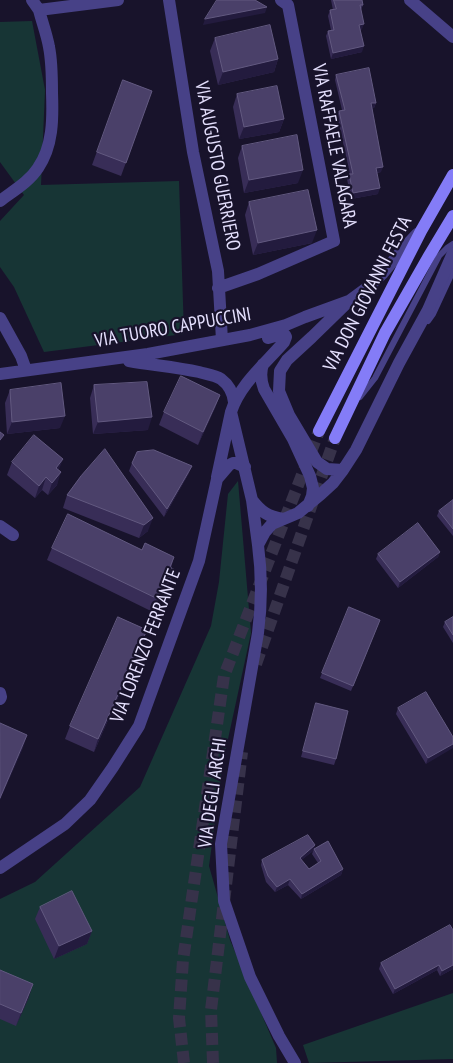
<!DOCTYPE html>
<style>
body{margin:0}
canvas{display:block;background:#18132b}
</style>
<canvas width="453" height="1063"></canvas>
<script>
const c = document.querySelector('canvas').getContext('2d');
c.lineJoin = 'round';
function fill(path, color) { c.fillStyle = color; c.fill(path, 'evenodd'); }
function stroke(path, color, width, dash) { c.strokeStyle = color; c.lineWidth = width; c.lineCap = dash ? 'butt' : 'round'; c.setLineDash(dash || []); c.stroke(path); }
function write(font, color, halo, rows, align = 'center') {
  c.font = font + ' "PT Sans Narrow",sans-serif'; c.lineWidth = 4.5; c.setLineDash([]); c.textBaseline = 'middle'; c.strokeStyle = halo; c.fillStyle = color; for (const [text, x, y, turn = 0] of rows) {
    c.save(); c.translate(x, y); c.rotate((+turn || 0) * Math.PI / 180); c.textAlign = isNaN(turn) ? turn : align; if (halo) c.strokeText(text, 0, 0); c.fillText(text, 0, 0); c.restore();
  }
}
fill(new Path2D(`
 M32,21L45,90L41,185L179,181L184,334L44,352L14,287L0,267V221L24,195L0,162V22Z
 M238,481L251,633L223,762L209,866L230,940L276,1048L277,1063H0V899L35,882L140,787L211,626L219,582L228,494Z
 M453,993V1059L309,1063L303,1045Z`), '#173535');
stroke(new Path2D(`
 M256,664L335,438
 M184,1063L179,1018L183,960L224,676L319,431
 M213,1063L211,1010L242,752`), '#37324a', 12, [12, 6]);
stroke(new Path2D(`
 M428,321L433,314L453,271
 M360,397L375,378L439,256L447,248L453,244`), '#474187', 6);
stroke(new Path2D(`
 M32,0L39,10L118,0
 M169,0L193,152L218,271L222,340
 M410,0L453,37
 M0,201C13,191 29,182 38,168C53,146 53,119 52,93C52,78 52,62 49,47C47,35 42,22 39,10
 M218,288L258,274L334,241L288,5L281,0
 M0,318L21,356L26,370
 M129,361C152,365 176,367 199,372C206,374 215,375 221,379C229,385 233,393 234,402
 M263,364C260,373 261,381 264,389L293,439L310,476L313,488L312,496L308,506
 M0,374L148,354L250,335L286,325L305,317L349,301
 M231,412L252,500L258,545L265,532L272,524L298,513L321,494L333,483L343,470L356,450L399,363L428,310L453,253
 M343,470L327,469L317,462L289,415L279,391L280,371L287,360L312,337L349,301L368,287L383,273L403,249L417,234
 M217,477L231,412C240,384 265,364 284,342L286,337L285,335L282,334L268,338
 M252,500C262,513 268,516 283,519
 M0,526L13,535
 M258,545C262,575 262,603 258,633L221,844L224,901L250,977L279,1036L295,1063
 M0,693L1,697L0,699
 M0,868L65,824L90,800L113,767L139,726L199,561L217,479L229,465L233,463H236L245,467`), '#474187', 12);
stroke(new Path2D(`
 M319,431L421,231L453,175
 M335,438L385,333L429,256L453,216`), '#847cf7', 12);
fill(new Path2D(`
 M331,0H362L363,5L361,10L362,29L360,30L362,52L331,59L326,36L328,31L331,30L328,16L330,10H333Z
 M215,38L278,59L274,72L218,85L210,51Z
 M336,75L376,103L374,108H372L381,172L377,173L378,194L351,199L347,179L349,174H350L337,116L339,111L342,110L335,80Z
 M123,80L152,91L121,176L92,165Z
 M237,94L284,119L279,132L239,139L233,107Z
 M242,146L298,183L244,193L238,158Z
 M249,202L312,243L253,255L245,215Z
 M94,385L148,430L93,434L90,398Z
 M10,390L60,428L7,434L5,403Z
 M220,395L215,408L198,445L159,425L164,412Z
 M105,449L148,531L139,538L63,508L67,495Z
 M12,462L59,470L57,485L48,495L42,490L35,498L7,475Z
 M132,463L189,473L164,517L129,471Z
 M453,500V536L437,516L439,511Z
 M52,548L142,550L174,557L171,568L170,582L155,613L47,560Z
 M440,552L438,557L398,588L376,559L378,554Z
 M349,607L380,620L351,691L320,678Z
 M453,617V643L443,627L445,622Z
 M147,630L142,643L94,752L65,739L70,726Z
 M316,703L336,759L334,765L301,757Z
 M398,708L453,737L426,764L396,714Z
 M315,845L313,851L301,860L309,869L318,863L312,854L314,849L343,869L341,875L301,899L288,885L275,892L266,882L261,865L262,860Z
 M40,907L92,931L87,944L54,959L35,919Z
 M453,930V969L440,976L437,970L393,994L379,969L381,963Z
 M0,970L29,997L16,1026L0,1019Z`), '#382d57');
fill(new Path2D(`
 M267,7L265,13L203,25L205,19Z
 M364,24L362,29L357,30L359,25Z
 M364,46L362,52L331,59L333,53Z
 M278,59L274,72L218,85L223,72Z
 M371,103H376L374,108L369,109Z
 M284,119L279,132L239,139L244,127Z
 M383,167L381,172L374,173L376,168Z
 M303,170L298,183L244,193L249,180Z
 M380,188L378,194L351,199L353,193Z
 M317,230L312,243L253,255L258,243Z
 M220,395L215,408L198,445L203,432Z
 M65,416L60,428L7,434L12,422Z
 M152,417L148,430L93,434L98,422Z
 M63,459L58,472L56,468Z
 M192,466L189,473L164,517L167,509Z
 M61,472L57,485L48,495L52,483Z
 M46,477L42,490L35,498L39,486Z
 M153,518L148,531L139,538L144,525Z
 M440,552L438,557L398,588L400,582Z
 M175,570L170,582L155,613L160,600Z
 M147,630L142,643L94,752L98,739Z
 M27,735L23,748L0,800V798Z
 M453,744V748L426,764L428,758Z
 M315,845L313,851L298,863L300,858Z
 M343,869L341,875L301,899L302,894Z
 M290,879L288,885L275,892L277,887Z
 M92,931L87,944L54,959L59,946Z
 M439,965L437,970L393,994L395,989Z
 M453,965V969L440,976L442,971Z
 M33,984L29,997L16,1026L21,1013Z`), '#231b3e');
const building = new Path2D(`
 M217,0H255L267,7L205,19Z
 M334,0H362L363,5H360L364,24L359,25L364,46L333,53L328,31L334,30L330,10L336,9Z
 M270,25L278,59L223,72L215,38Z
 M369,68L376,103H371L383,167L376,168L380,188L353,193L349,174H353L339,111L345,110L336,75Z
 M123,80L152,91L126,163L97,152Z
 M277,86L284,119L244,127L237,94Z
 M297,135L303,170L249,180L242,146Z
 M308,190L317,230L258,243L249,202Z
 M181,376L220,395L203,432L164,412Z
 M147,382L152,417L98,422L94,385Z
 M61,383L65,416L12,422L10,390Z
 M0,432L4,435L0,440Z
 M34,435L63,459L56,468L61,472L52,483L46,477L39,486L12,462Z
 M105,449L153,518L144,525L67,495L81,476Z
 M154,450L192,466L167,509L132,463L137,452Z
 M453,500V529L439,511Z
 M68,514L142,550L145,543L174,557L170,567L175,570L160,600L52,548Z
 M418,523L440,552L400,582L378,554Z
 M349,607L380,620L353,686L322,673Z
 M118,617L147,630L98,739L70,726Z
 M453,617V635L445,622Z
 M426,692L453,737V744L428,758L398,708Z
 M316,703L348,711L336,759L303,751Z
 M0,723L27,735L0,798Z
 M308,835L315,845L300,858L309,869L321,861L314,849L328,841L343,869L302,894L290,879L277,887L268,876L262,860Z
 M72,891L92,931L59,946L40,907Z
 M450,925L453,930V965L442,971L439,965L395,989L381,963Z
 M0,970L33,984L21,1013L0,1004Z`);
fill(building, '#4a4069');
stroke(building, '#625980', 1);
write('19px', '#e4dffd', '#18132b', [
 ["VIA RAFFAELE VALAGARA",334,146,79],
 ["VIA AUGUSTO GUERRIERO",217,166,79],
 ["VIA DON GIOVANNI FESTA",368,294,-63],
 ["VIA TUORO CAPPUCCINI",173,328,-10],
 ["VIA LORENZO FERRANTE",146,646,-69],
 ["VIA DEGLI ARCHI",213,793,-82]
]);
</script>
